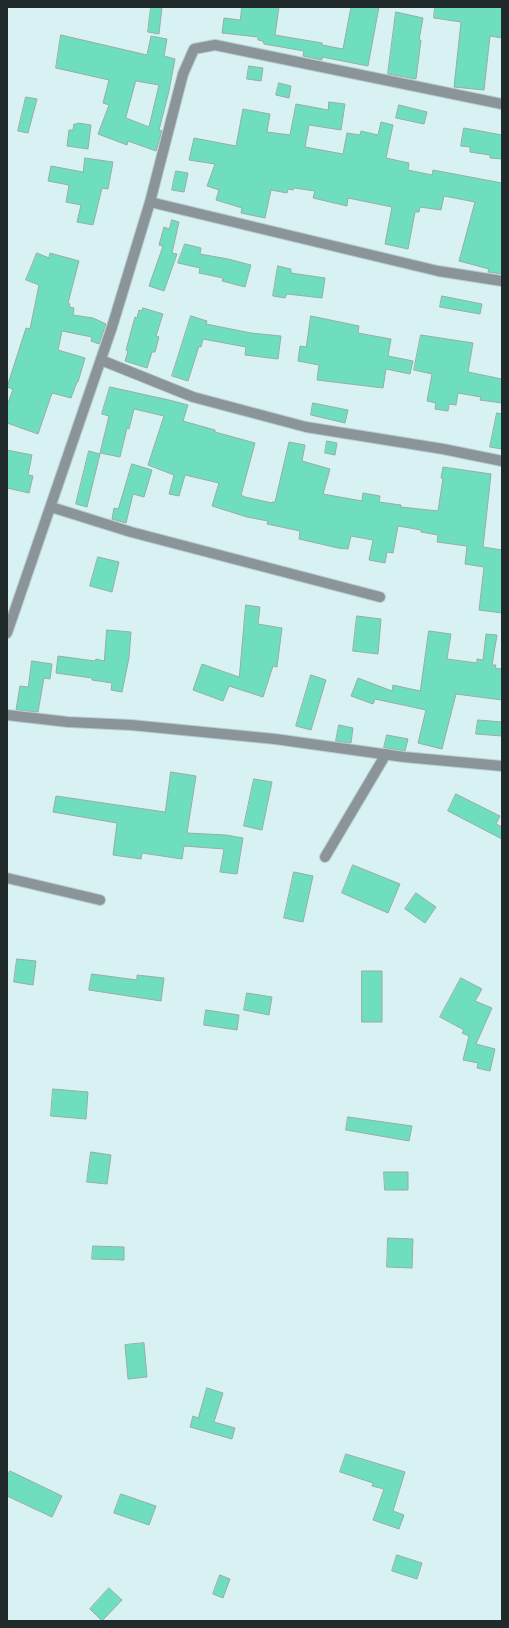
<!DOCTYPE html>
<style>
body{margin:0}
#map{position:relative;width:509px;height:1628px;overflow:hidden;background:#d8f2f4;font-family:"Times New Roman",serif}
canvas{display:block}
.frame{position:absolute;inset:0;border:8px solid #202a2b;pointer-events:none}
</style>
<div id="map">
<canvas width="509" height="1628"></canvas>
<div class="frame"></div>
</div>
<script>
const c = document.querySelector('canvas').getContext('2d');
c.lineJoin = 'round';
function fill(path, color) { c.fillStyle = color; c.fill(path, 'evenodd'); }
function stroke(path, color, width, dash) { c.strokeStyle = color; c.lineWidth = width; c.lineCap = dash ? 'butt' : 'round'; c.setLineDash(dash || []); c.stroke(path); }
const building = new Path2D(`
 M151,7H162L159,34L148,32Z
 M242,7H279L275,35L322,43V45L343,49L351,7H379L368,66L322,57V60L303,56L304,51L264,44L263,41L258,40V37L222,33L224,18L240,20Z
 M435,7H502V38L490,36L484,90L454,87L461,22L434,18Z
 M396,12L423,18L419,40H421L416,79L388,74Z
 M61,35L147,55L151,36L167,39L164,56L175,59L169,91L159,130L162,131L156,151L128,141L127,145L98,134L109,105L103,103L109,80L56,68ZM136,81L159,85L149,127L126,118Z
 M249,66L263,68L261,81L247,79Z
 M279,83L291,86L289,98L276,95Z
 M26,97L37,99L28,133L18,131Z
 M329,102L345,104L341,130L309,125L305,147L343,154L347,133L360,135L361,131L378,135L381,122L393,125L386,158L409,163L408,170L432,175L433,170L502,183V274L488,272L489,269L459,261L475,202L444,196L441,210L420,207L419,212H415L408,249L385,244L392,207L348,198L347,206L313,198L315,191L294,188L293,190L288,189L287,193L271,190L265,218L241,213L242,208L216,200L219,190L207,186L215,164L189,160L194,138L236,146L243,109L270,114L267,132L290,135L296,104L328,110Z
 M399,105L427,112L424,124L396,118Z
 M78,123L91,125L88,149L67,146L69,130H73L74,124H78Z
 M464,128L502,135V159L490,158V155L470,152V147L461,146Z
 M85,158L113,162L108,189L102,188L93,225L77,222L81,205L66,202L69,185L48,181L51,166L83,172Z
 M176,171L188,173L184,192L172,190Z
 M172,220L179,222L172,253L177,254L164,291L149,286L163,246L159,245L164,227L169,229Z
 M185,244L201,248L200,254L228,259L251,265L245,287L222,281L223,278L199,273L200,268L178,263Z
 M37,253L49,258L50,253L79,261L68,303L70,304L69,307L74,308L73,315L93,318L106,324L99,344L91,341L92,337L62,331L58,350L85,358L78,382H77L71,398L52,393L38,434L7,423V406L13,389L7,387L26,328L30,329L39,285L26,280Z
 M278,266L291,269V273L325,278L322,298L287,294L285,298L273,296Z
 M442,296L482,304L480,314L440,307Z
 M143,308L163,314L156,336L159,337L155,352H152L147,368L125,361L128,351L126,350L135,317L137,318L139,310L142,311Z
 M191,316L207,321L206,324L251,333L281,336L278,359L245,355L246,347L203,339L201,347L199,346L188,381L172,376Z
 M311,316L359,326L358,333L391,339L388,356L413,361L410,374L386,369L383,388L317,380L319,365L298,361L300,346L306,347Z
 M421,335L473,343L468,372L502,379V403L480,400L481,397L458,393L456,405L449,404L448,411L435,409L436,403L427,401L432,374L414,370Z
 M110,387L169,400L188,405L183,421L215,430V432L255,443L241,495L245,497L272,503V502H275L289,442L305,445L302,461L330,469L323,494L362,501L363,493L380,496L379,502L401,505V507L438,511L443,478H441L443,467L491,474L483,547L502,550V613L479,610L484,567L465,564L467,546L437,542L438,535L421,532V530L398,526L393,553L387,552L385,563L369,560L373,540L351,536L348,549L338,548L299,539L300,531L267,524L268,521L247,517L212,506L219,483L185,475L179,496L169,494L174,475L148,465L164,416L134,409L129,429L127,428L120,457L100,453L109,416L102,414Z
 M313,403L348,410L345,423L311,415Z
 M497,413L502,414V449L490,447Z
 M327,441L337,443L335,455L325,453Z
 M7,450L32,455L28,475L33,476L29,493L7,488Z
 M89,451L100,454L87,507L76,504Z
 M132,464L152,470L144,497L133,494L126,523L112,519L114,508L118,509Z
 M98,557L119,562L112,592L90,586Z
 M246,605L260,607L258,624L282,628L277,667L273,666L263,697L229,686L223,701L193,690L202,664L239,677Z
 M357,616L381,619L378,654L353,651Z
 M107,630L131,632L129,658L122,692L111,690L112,683L92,680V678L56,673L58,656L95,661L96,659L104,661Z
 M429,631L451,634L447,659L477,663V659L483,660L486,634L497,635L492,665H496L495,668L502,669V700L456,694L442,749L418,743L426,710L375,699L373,704L351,696L358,678L392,691L393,685L420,691Z
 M32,661L52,664L50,679L44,678L38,712L16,710L20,686L28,687Z
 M311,675L326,680L311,730L296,726Z
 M478,720L502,722V736L476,734Z
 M339,725L353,728L351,743L336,741Z
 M387,735L408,739L405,751L384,748Z
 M171,772L196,776L187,833L226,835L243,838L237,874L220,872L224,849L184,846L182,859L142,853L141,859L113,855L117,823L53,812L56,796L165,812Z
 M254,779L272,782L262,830L244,826Z
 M456,794L500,816L496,824L502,827V839L448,811Z
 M353,865L400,884L388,913L342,893Z
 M294,872L313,876L303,922L284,918Z
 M416,893L436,907L425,923L405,909Z
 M17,959L36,961L33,985L14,982Z
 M362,971H382V1022H362Z
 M92,974L137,980V975L164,978L161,1001L89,990Z
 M461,978L482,989L475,1001L492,1008L476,1044L495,1049L490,1071L477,1068L478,1063L463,1060L469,1036L462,1033L464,1030L440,1017Z
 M247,993L272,997L269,1015L244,1010Z
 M206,1010L239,1015L237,1030L204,1025Z
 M53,1089L88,1092L86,1119L51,1116Z
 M348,1117L412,1126L409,1141L346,1130Z
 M91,1152L111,1155L107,1184L87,1182Z
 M384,1172H408V1190H385Z
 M388,1238L413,1239L412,1268L387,1267Z
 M93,1246L124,1247V1260L92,1259Z
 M144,1343L147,1377L128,1379L125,1345Z
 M207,1388L223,1393L214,1422L235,1428L232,1439L190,1427L193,1416L198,1418Z
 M346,1454L405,1472L393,1511L404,1515L399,1529L373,1520L384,1489L372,1486L373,1483L340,1472Z
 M10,1471L62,1496L52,1517L7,1496V1477Z
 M121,1494L156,1506L149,1525L114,1513Z
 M397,1555L422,1563L417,1579L392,1571Z
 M220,1575L230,1579L223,1598L213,1594Z
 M109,1588L122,1600L102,1621L90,1609Z`);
fill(building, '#6edebe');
stroke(building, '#97ada5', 1);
const minor = new Path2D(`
 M150,202L438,271L502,281
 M101,360L193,397L306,427L443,449L502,461
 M51,507L131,532L380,597
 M7,633L112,327L150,202L183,74L194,49L215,45L502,104
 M7,715L68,722L131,725L275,739L404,757L502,766
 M325,857L386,754
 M7,878L100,900`);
stroke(minor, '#b7ced0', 12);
stroke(minor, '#8b9499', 10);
</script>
